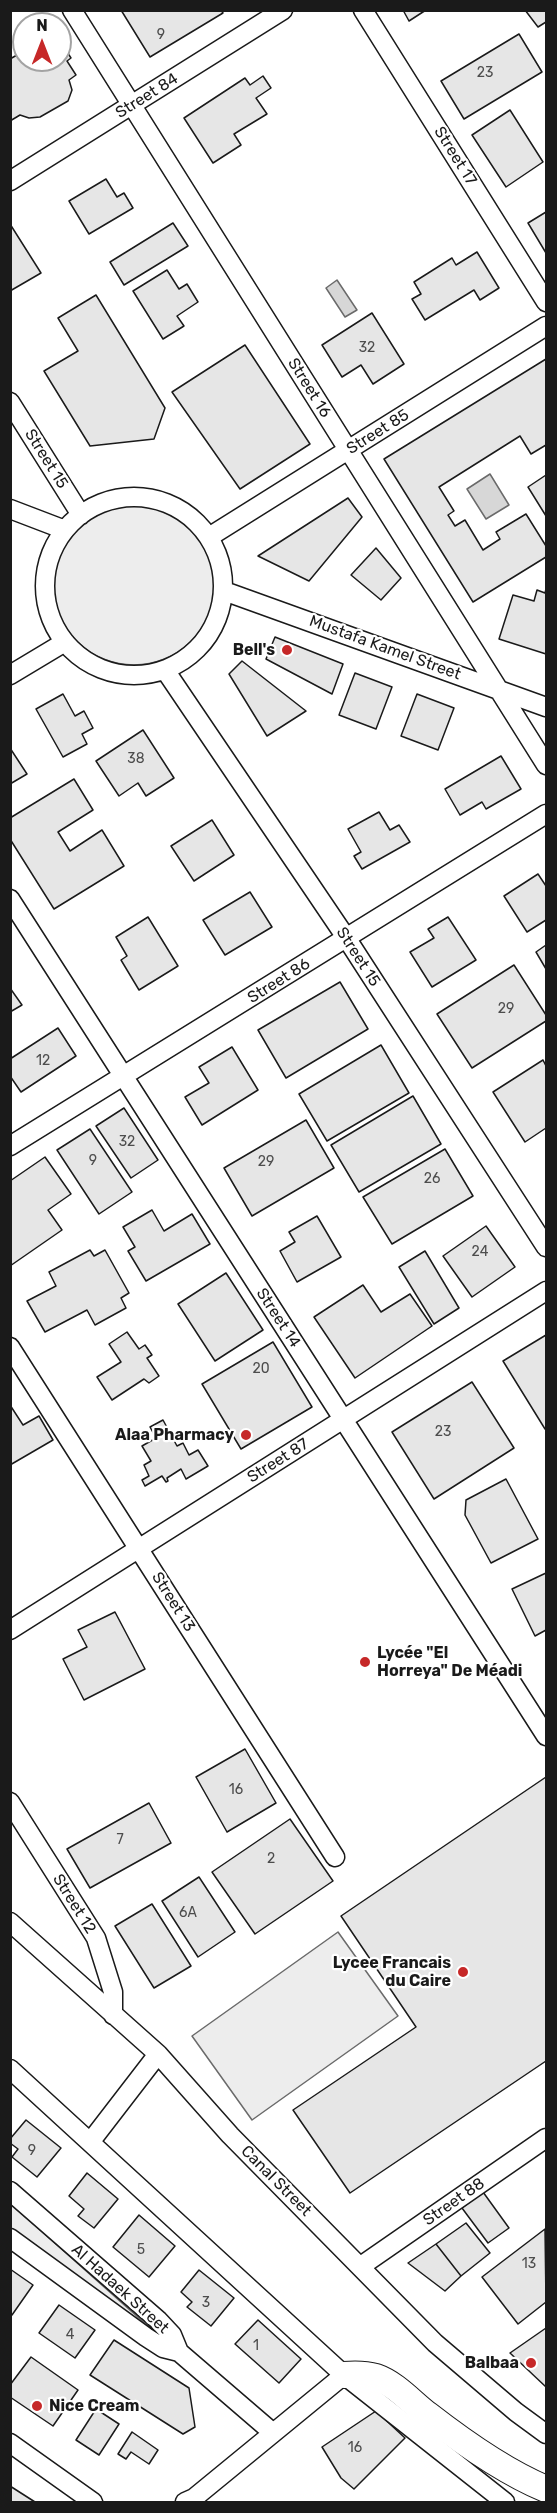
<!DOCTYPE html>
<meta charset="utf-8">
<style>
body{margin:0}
#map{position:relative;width:557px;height:2513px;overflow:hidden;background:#fff;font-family:Rubik,sans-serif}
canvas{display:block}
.frame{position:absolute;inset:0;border:12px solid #1a1a1a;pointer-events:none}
.north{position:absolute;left:12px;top:12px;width:60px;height:60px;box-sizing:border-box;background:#fff;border:2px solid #a3a3a3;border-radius:50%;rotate:0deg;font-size:16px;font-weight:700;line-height:24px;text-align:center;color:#1a1a1a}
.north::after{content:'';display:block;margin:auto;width:21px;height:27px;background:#c62828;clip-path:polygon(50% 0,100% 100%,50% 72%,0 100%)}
</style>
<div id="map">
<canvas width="557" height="2513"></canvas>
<div class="frame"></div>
<div class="north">N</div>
</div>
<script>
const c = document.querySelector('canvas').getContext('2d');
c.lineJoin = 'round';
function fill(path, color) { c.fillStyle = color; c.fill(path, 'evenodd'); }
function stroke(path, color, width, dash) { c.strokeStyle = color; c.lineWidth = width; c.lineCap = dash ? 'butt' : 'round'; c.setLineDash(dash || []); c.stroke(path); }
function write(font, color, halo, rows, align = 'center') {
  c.font = font + ' Rubik,sans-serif'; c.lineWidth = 4.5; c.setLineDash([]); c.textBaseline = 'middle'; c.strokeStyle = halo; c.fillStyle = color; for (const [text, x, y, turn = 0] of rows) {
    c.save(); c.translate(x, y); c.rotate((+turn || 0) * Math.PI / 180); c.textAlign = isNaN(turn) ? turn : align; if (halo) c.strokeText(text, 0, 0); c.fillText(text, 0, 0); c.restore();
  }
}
const built = new Path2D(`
 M53 584a81 81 0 1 1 162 0a81 81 0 1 1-162 0Z
 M338,1932L398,2016L252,2120L192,2036Z
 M10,2203L159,2336L56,2264L11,2229Z`);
fill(built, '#ededed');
stroke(built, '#6a6a6a', 1.5);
const water = new Path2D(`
 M337,280L357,310L345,317L326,288Z
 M490,474L509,505L486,519L467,489Z`);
fill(water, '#d7d7d7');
stroke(water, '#6a6a6a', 1.5);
const building = new Path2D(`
 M121,10H221L223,13L150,57Z
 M403,10H426L409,21Z
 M525,10H546V22L538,27Z
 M519,34L542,72L464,119L441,81Z
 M60,41L71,58L67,61L76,75L69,80L72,90L68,101L40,117L29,118L20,115L10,121V59L24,51V60H60Z
 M263,76L271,88L256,98L267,114L234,134L241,145L213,163L184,118L245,78L250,85Z
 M510,110L543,162L506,187L472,135Z
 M106,179L117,197L124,193L133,208L89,234L69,201Z
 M546,212V253L528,223Z
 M173,223L188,246L124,285L110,262Z
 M10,224L41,273L10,291Z
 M477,252L499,288L480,300L474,290L425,320L412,299L421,294L414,282L452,258L456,265Z
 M167,270L179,289L187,284L198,302L177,316L184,326L163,339L133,291Z
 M96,295L165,408L154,439L90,446L44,371L78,351L58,318Z
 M372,313L404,364L373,384L361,365L342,377L322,345Z
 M245,345L310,444L240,489L172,392Z
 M546,359V445L531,454L520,436L439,487L454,511L448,515L455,526L465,520L483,550L500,539L496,532L526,514L546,546V557L473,602L384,459Z
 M546,475V516L528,487Z
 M348,498L362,517L309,581L258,556Z
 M376,548L401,578L381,600L351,575Z
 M546,589V654L499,639L513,595L534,601L537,590L545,593Z
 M275,637L343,664L332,694L266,659Z
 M242,661L306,711L267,736L229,674Z
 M355,673L392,687L376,729L339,715Z
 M63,694L75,716L84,711L93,728L82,734L87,744L63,757L36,709Z
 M417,694L454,708L438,750L401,736Z
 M143,730L174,778L146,796L138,783L119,796L96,761Z
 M10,748L27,774L10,784Z
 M501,756L521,789L486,809L482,802L460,815L445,789Z
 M74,779L93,810L58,832L70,851L102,830L124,866L54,909L10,839V818Z
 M379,812L390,830L399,825L410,842L362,869L354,856L361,852L348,829Z
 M212,820L234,855L194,881L171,846Z
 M538,874L546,886V920L527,932L504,896Z
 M250,892L272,927L225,955L203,920Z
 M148,917L178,966L139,990L121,960L127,956L116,937Z
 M448,917L476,960L432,987L410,952L434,938L428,929Z
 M546,945V969L536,952Z
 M514,965L546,1015V1021L472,1068L437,1014Z
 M340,982L368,1029L286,1078L258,1030Z
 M10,988L22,1005L10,1012Z
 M58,1028L76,1056L21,1092L10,1076V1059Z
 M381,1045L409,1093L327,1141L299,1094Z
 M232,1047L258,1090L202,1125L185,1097L209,1083L199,1067Z
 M543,1060L546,1066V1128L525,1142L493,1092Z
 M413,1096L441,1144L359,1192L331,1145Z
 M124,1108L158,1160L131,1178L96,1126Z
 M306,1120L334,1168L252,1216L224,1168Z
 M90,1129L132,1192L99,1214L57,1150Z
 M445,1149L473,1196L392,1244L363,1197Z
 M45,1157L71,1194L48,1210L62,1230L10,1266V1181Z
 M152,1210L164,1231L192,1214L210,1244L146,1281L128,1251L135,1247L123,1227Z
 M317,1216L341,1257L297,1282L280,1251L295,1242L289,1232Z
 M486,1226L515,1267L472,1297L443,1256Z
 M90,1250L94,1256L105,1250L129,1293L121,1298L126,1308L95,1325L87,1310L45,1332L27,1301L56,1286L49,1272Z
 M425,1251L459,1308L434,1324L399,1267Z
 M226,1273L263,1330L215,1361L178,1304Z
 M363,1285L381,1312L410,1294L432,1326L355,1378L314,1317Z
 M127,1332L139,1349L145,1345L152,1355L147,1358L159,1376L149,1383L144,1379L112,1400L97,1377L121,1362L109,1344Z
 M546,1335V1429H545L503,1361Z
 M273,1342L312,1407L241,1449L202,1384Z
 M472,1382L514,1448L434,1499L392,1432Z
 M10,1405L23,1425L39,1416L53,1440L10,1465Z
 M163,1420L177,1446L183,1443L189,1455L198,1450L208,1466L186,1479L181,1469L167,1478L168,1481L166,1482L162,1476L145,1486L142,1480L149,1476L144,1465L151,1461L142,1446L156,1438L150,1427Z
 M506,1479L538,1539L491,1563L465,1515L466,1500Z
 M546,1573V1630L535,1636L512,1589Z
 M115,1612L145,1669L84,1700L63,1659L87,1647L78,1630Z
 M245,1749L276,1803L227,1832L196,1777Z
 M546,1777V2061L350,2193L293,2110L416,2027L341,1916Z
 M149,1803L171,1843L90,1888L67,1849Z
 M290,1819L333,1881L255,1934L212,1872Z
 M199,1877L235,1932L198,1957L162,1901Z
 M152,1904L191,1966L154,1988L115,1926Z
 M26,2120L61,2148L37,2177L12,2157L18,2149L10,2143V2139Z
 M87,2173L118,2199L94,2228L78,2216L84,2209L69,2196Z
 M483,2192L509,2228L488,2243L462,2208Z
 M139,2215L175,2246L149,2277L113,2247Z
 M466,2223L490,2253L461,2276L436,2244Z
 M545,2229L546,2302L518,2324L482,2277Z
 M436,2244L461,2276L445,2291L408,2263Z
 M10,2269L33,2285L12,2315L10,2314Z
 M199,2270L234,2298L211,2326L187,2307L192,2302L181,2292Z
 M59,2305L95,2330L75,2358L39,2333Z
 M258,2320L301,2359L279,2383L235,2344Z
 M546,2328V2387L510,2353Z
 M114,2340L189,2388L195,2427L183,2434L90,2375Z
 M31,2357L78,2390L53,2426L10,2397V2385Z
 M96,2409L119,2424L99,2455L76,2440Z
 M376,2411L405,2438L354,2489L341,2478L322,2447Z
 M132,2432L158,2450L149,2464L131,2452L126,2459L118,2454Z
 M10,2486L35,2502H10Z`);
fill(building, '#e6e6e6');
stroke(building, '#1a1a1a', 1.5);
const street = new Path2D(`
 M72,10L546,765
 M363,10L546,302
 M10,181L283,10
 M10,402L81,515
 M45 586a89 89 0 1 1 178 0a89 89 0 1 1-178 0Z
 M10,509L65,530
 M209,537L546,326
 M224,591L546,707
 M165,670L347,939L546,1247
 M10,675L65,642
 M10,899L546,1736
 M10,1146L546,814
 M10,1347L335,1857
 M10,1630L546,1291
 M10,1802L96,1938L113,1992V2015
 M10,1922L158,2054L230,2135L435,2343L516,2412L546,2434
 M10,2069L344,2375L505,2502
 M91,2141L158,2054
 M10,2191L158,2320L172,2335L179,2352L272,2432
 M10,2238L146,2337L163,2348L179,2352
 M361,2266L546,2138
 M10,2443L93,2502
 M185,2502L194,2498L344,2375`);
const secondary = new Path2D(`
 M344,2375C355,2374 365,2374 376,2377C396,2384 412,2403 428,2415C464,2443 505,2472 546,2489`);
stroke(street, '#1a1a1a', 21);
stroke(secondary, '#1a1a1a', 28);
stroke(street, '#fff', 18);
stroke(secondary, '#fff', 26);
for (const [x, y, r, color] of [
 [287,650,6,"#c62828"],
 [246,1435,6,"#c62828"],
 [365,1662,6,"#c62828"],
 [463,1972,6,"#c62828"],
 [531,2363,6,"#c62828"],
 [37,2406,6,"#c62828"]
]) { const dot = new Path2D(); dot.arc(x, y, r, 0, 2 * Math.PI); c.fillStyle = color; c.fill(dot); stroke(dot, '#fff', 2); }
write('14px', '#4d4d4d', null, [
 ["9",161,35],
 ["23",485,73],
 ["32",367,348],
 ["38",136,759],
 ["29",506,1009],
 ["12",43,1061],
 ["32",127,1142],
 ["9",93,1161],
 ["29",266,1162],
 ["26",432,1179],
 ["24",480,1252],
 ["20",261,1369],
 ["23",443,1432],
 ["16",236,1790],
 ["7",120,1840],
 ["2",271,1859],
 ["6A",188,1913],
 ["9",32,2151],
 ["5",141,2250],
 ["13",529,2264],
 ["3",206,2303],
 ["4",70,2335],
 ["1",256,2346],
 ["16",355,2448]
]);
write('16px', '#1a1a1a', '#fff', [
 ["Street 84",147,96,-32],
 ["Street 17",455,156,58],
 ["Street 16",309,388,58],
 ["Street 85",378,432,-32],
 ["Street 15",46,459,58],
 ["Mustafa Kamel Street",385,648,20],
 ["Street 15",358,957,57],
 ["Street 86",279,981,-32],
 ["Street 14",278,1318,57],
 ["Street 87",278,1461,-32],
 ["Street 13",173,1602,58],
 ["Street 12",74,1904,58],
 ["Canal Street",276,2181,45],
 ["Street 88",454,2202,-35],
 ["Al Hadaek Street",120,2289,42]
]);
write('bold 16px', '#1a1a1a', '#fff', [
 ["Bell's",275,650],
 ["Alaa Pharmacy",234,1435],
 ["Lycée \"El",377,1653,"left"],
 ["Horreya\" De Méadi",377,1671,"left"],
 ["Lycee Francais",451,1963],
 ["du Caire",451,1981],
 ["Balbaa",519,2363],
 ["Nice Cream",49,2406,"left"]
], 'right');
</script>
